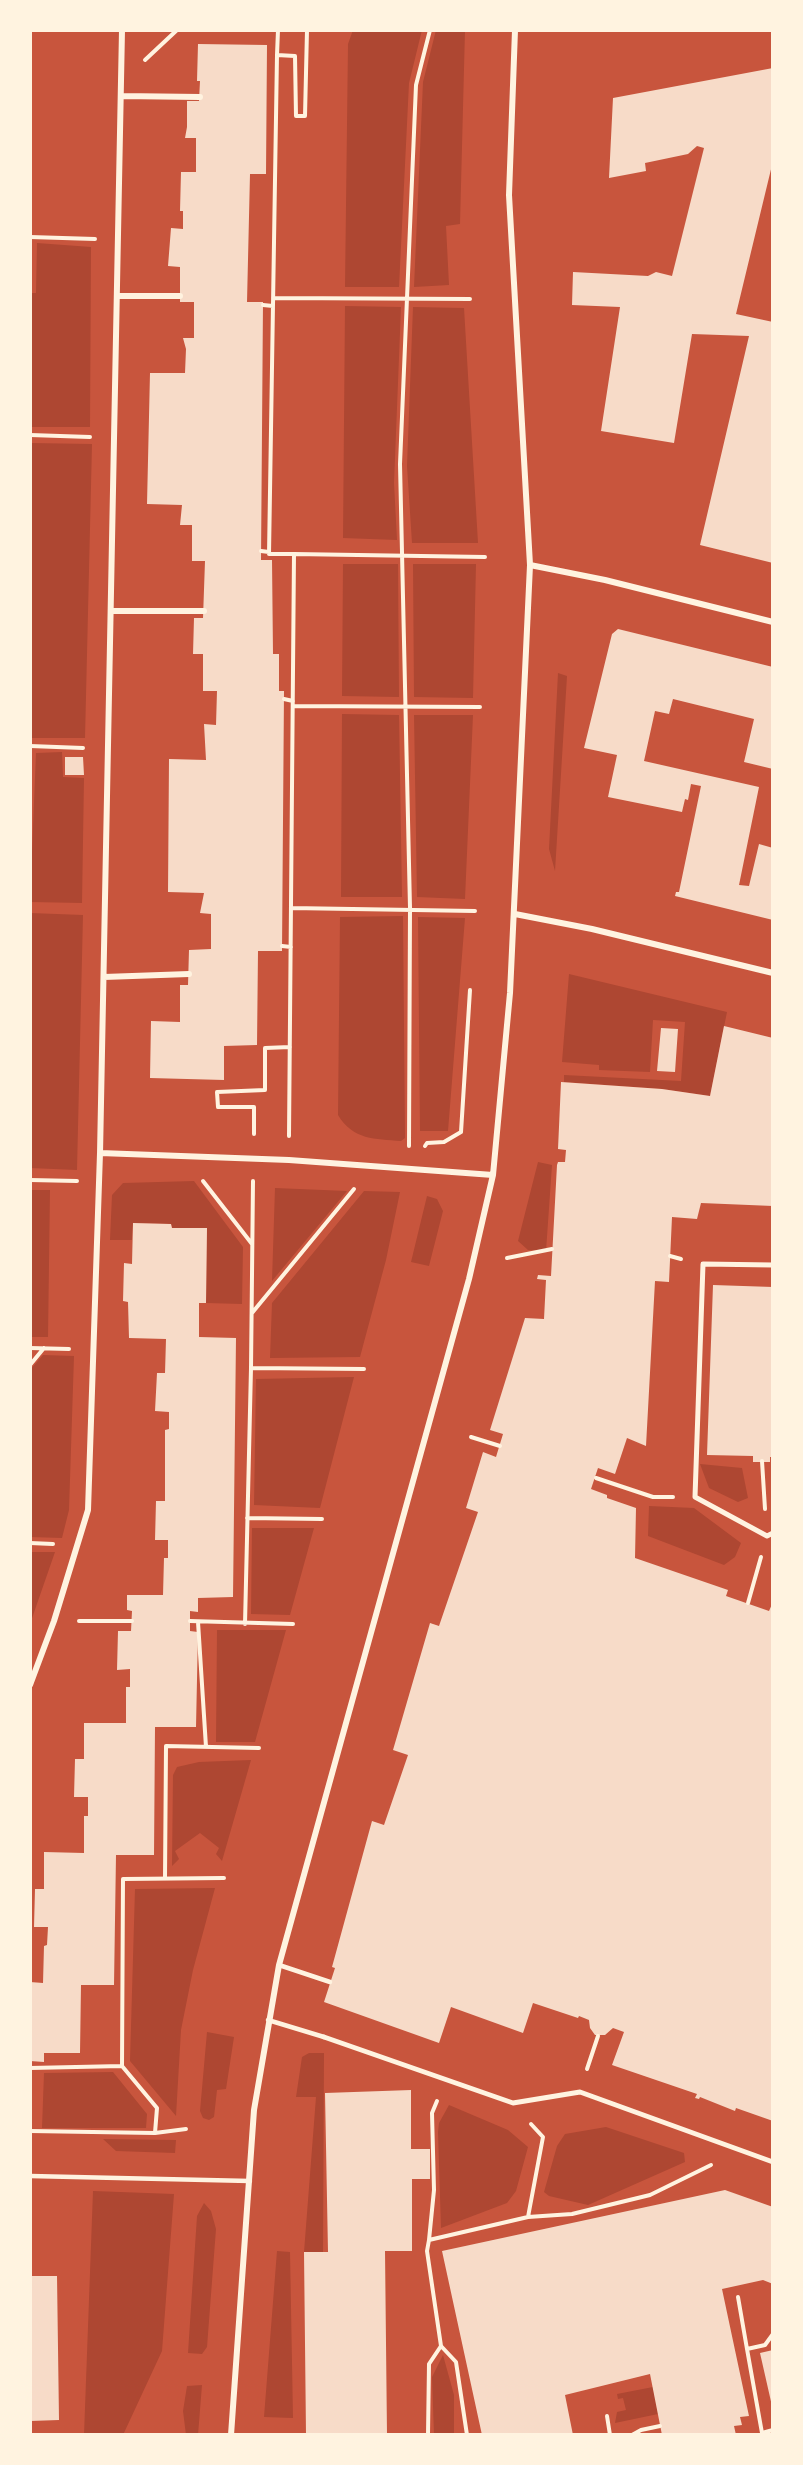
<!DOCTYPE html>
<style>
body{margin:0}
#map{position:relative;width:803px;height:2465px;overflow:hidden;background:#c8553d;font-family:"Space Grotesk",sans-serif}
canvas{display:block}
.frame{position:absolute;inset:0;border:32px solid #fff3e0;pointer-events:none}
</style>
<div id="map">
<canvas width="803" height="2465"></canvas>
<div class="frame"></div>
</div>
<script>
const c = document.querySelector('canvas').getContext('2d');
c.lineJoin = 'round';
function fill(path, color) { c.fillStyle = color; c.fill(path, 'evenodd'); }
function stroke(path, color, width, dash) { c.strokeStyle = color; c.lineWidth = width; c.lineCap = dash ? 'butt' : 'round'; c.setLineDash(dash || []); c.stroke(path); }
fill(new Path2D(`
 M353,30H422L409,83L399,287H345L348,44Z
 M436,30H465L460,224L446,226L449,285L414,287L423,82Z
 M37,243L91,247L90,427H30V293H36Z
 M345,306L401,307L394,483L397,540L343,538Z
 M413,307L464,308L478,543H412L407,466Z
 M30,443L92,444L85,738H30Z
 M343,564H398L399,697L342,696Z
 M413,564H476L473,698L414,697Z
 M558,673L567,676L555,871L549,849Z
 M342,714L399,715L402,897H341Z
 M414,715H473L465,899L417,897Z
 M62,752L63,777L84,778L82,903L30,902L36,753Z
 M30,913L83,915L77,1170L30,1168Z
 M403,916L405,1138L401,1141C375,1139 353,1140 338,1115L340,917Z
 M418,917L465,918L448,1131H420Z
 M569,974L727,1012L710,1096L662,1089L564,1082V1075L681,1081L685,1022L653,1020L650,1072L599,1070V1065L562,1062Z
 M538,1162L552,1165L546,1251L528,1250L518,1241Z
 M194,1181L243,1247L242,1304L206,1303L207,1228H172L171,1224L133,1223L132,1240H110L112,1195L123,1183Z
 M275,1188L347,1191L272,1281Z
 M30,1190H50L48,1337H30Z
 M364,1191L400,1192L386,1260L360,1357L270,1358L272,1303Z
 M427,1196L437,1199L443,1211L429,1266L411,1262Z
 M43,1355L74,1356L69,1510L62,1538L30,1537V1370Z
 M354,1377L320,1508L254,1505L256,1379Z
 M700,1464L742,1468L748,1498L738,1502L709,1488Z
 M649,1506L694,1508L741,1543L735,1557L724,1565L648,1536Z
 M252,1528H314L290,1615L251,1614Z
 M30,1552H55L30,1624Z
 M217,1630H286L255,1742H216Z
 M251,1760L222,1861L216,1854L219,1848L200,1833L175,1851L179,1859L172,1866L173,1775L177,1767L199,1762Z
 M215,1888L193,1970L181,2030L176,2116L130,2061L135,1889Z
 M207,2032L234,2037L226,2089L217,2090L214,2117L209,2120L203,2118L200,2111Z
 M309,2053H324L323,2252H304L316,2097H296L302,2057Z
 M113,2072L147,2114L146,2128H42L44,2073Z
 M449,2105L508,2130L528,2147L516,2191L507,2203L441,2228L438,2132L439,2123Z
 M606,2127L684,2153L685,2162L588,2205L549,2196L544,2192L557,2146L565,2134Z
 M103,2139L176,2140L175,2153L116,2151Z
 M93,2191L174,2194L162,2351L123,2435H84Z
 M204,2203L211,2211L216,2229L207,2347L202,2354L188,2353L197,2216Z
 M277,2251L290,2252L293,2418L264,2417Z
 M443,2355L454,2395V2435H434L432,2377Z
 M202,2385L198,2435H186L183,2411L187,2386Z
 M653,2387L658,2414L615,2423L617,2412L626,2410L623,2398L618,2399L617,2394Z`), '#ae4732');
fill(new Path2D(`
 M198,44L267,45L266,174H250L247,302H263L261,560H272L273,654H279V691H284L282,951H258L257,1045L224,1046V1080L150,1078L151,1021L180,1022V985H188L189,950L211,949V914L200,913L204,893L168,892L169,759L206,760L204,724L216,725L217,691H203V654H193L194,618H203L205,561H192V525H180L182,505L147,504L150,373H185L186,349L183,338H194V302H180V267L168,266L171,228L183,229V211H180L181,172H196V138H185L187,127V101H199L200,81H197Z
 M773,68V161L736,314L773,322V563L700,545L749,336L692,334L674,443L601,431L620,307L572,305L573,272L648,276L656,272L672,276L704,148L697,146L688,154L645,163L646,171L609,178L613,98Z
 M618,629L773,667V769L744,762L754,719L673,699L669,714L655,711L644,761L759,787L739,885L749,886L759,844L773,848V920L675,896L676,892H679L701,786L691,784L688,800L685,799L682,812L608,797L617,755L584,748L612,634Z
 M65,757H83L84,775H65Z
 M724,1026L773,1038V1206L701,1203L697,1219L672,1217L669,1282L655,1281L646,1446L627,1438L615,1474L598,1468L591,1489L607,1495V1498L636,1508L635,1558L728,1590L726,1596L769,1611L773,1602V2121L736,2108L735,2111L700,2097L699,2099L695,2098L697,2094L612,2065L624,2032L613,2028L605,2035H595L590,2028L589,2020L579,2016L578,2018L533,2003L523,2033L451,2007L439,2043L324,2002L335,1968L332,1967L372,1821L384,1825L408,1755L393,1750L430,1623L439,1626L478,1512L466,1508L483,1452L496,1457L503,1434L490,1430L525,1318L544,1319L546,1280L537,1279L538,1275L551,1276L557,1165L558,1162H565L566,1150L558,1149L561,1082L662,1089L710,1096Z
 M661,1028L678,1029L675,1072L657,1071Z
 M133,1223L171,1224L172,1228H207L206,1303H199V1337L236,1338L233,1597L198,1598V1612L190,1611V1631L198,1632L196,1727H155L154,1855H116L114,1985H81L80,2053H44V2062L30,2061V1982L43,1983L44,1946L47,1945L48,1927H34L35,1889H44V1852L84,1853V1816H88V1797H74L75,1759H84V1723H126V1687H130V1669L117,1670L118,1631H131L132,1611L127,1610V1595H163L164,1558H168V1540H155L156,1501H165V1430L169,1429V1412L155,1411L157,1373H165L166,1339L129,1338L128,1302L123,1301L124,1263L132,1264Z
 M713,1285L773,1287V1457H770V1462H753V1456L707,1455Z
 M411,2090V2149H430V2179H412V2251H385L387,2435H306L304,2252H328L325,2093Z
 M725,2190L773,2207V2284L763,2280L722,2289L749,2416L740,2417L742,2425L734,2426L736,2435H662L650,2374L565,2395L573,2435H482L442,2251Z
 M30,2276H57L59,2420L30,2421Z
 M773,2350V2405L772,2406L760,2353Z`), '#f7dbc8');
stroke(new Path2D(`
 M277,55L278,30
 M145,60L177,30
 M30,237L95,239
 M273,298L470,299
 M263,305L273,306
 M30,435L90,437
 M261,551L269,552
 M294,554L485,557
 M284,699L293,701
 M293,706L480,707
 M30,746L83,748
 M291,908L475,911
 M282,946L291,947
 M254,1134V1107H218L217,1092L265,1090V1048L290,1047
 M289,1136L294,554H269L277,55L295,56L296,116H305L307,30
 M409,1146L410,908L400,464L416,85L430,30
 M425,1146L427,1143L444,1142L461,1132L470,990
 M30,1180L77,1181
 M203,1181L252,1244
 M670,1256L681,1259
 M507,1258L552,1249
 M252,1313L354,1189
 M30,1348L69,1349
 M30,1365L44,1348
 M251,1368L364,1369
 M471,1437L500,1446
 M762,1461L765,1509
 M596,1478L653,1497H673
 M247,1518L322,1519
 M30,1543L53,1544
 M748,1603L761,1557
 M79,1621H132
 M190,1621L293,1624
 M198,1622L206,1747
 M245,1624L251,1368L253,1181
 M165,1878L166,1746L259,1748
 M122,2066L123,1879L224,1878
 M30,2068L122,2066L157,2108L155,2133
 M587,2069L598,2036
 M30,2131L155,2133L186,2129
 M528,2217L572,2214L650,2195L711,2165
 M429,2240L434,2190L432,2113L437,2101
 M738,2297L747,2349
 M773,2334L765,2345L747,2349L762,2433L773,2430
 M607,2416L610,2435
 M428,2435L429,2364L441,2346
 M467,2435L456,2362L441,2346L427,2251L429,2240L528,2217L543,2137L531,2124
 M632,2435L641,2430L660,2426`), '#fff3e0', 4);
stroke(new Path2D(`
 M279,1965L330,1982
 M268,2020L324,2037
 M30,2176L250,2181`), '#fff3e0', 4.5);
stroke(new Path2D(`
 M773,1265L703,1264L695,1497L767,1536L773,1533
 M324,2037L513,2103L580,2092L773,2162`), '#fff3e0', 5);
stroke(new Path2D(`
 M121,96L200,97
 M117,296H180
 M530,565L605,580L773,622
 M111,611H204
 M515,914L592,929L773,973
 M104,977L189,974
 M100,1153L289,1160L493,1175
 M30,1685L54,1621L88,1510L100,1153L122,30
 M231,2435L254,2110L279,1965L469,1279L493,1175L510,993L530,565L509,195L515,30`), '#fff3e0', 6);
</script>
